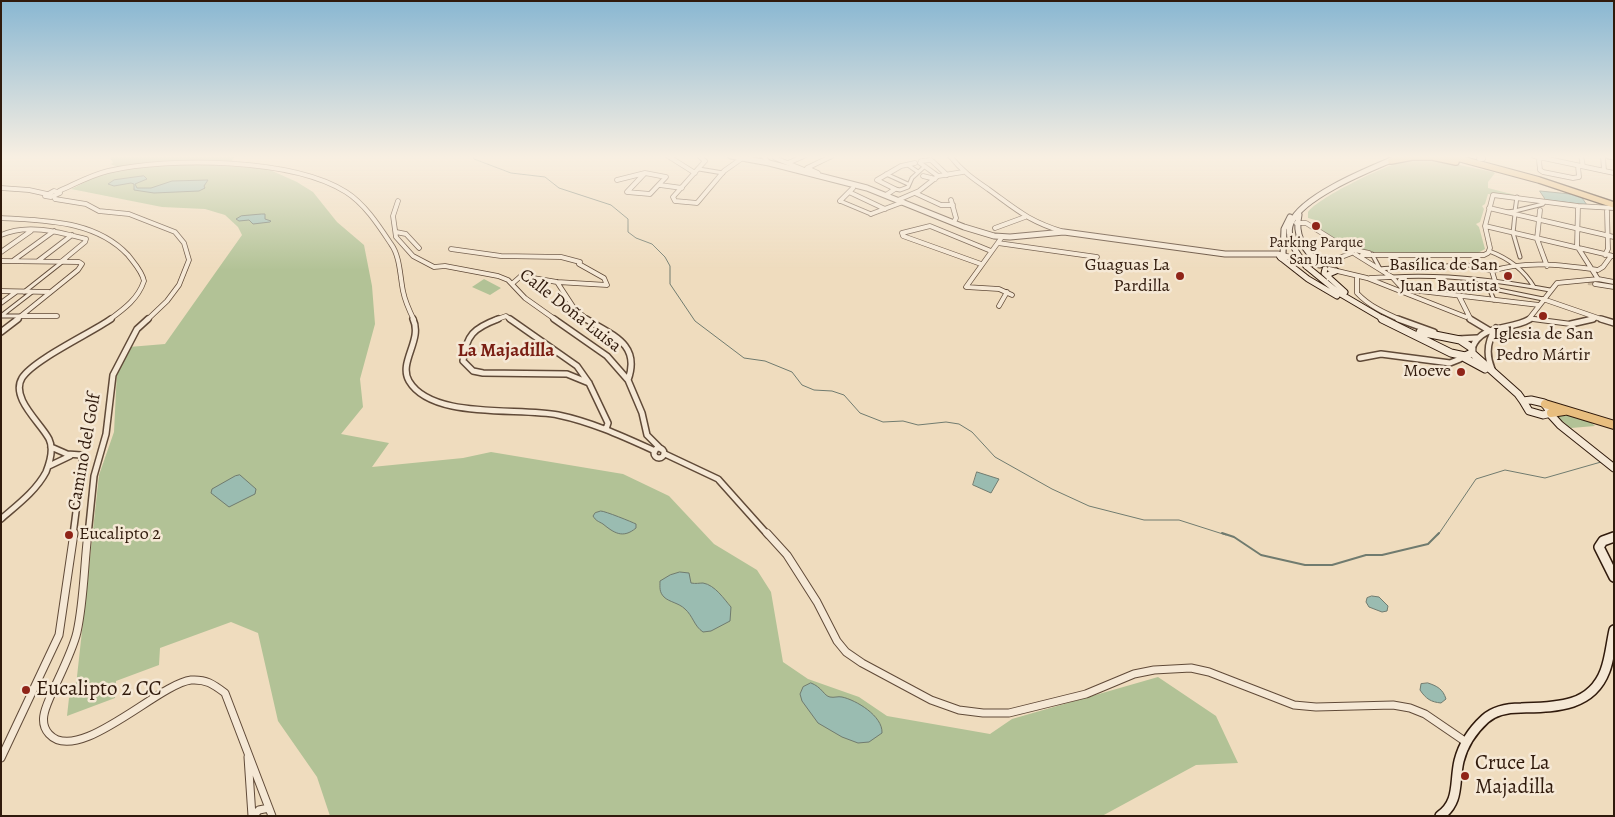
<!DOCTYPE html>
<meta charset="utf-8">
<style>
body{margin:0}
#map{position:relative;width:1615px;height:817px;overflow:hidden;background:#efdcbe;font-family:Alegreya,serif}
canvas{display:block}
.frame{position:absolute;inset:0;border:2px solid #301a0c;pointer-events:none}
</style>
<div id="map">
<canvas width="1615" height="817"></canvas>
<div class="frame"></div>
</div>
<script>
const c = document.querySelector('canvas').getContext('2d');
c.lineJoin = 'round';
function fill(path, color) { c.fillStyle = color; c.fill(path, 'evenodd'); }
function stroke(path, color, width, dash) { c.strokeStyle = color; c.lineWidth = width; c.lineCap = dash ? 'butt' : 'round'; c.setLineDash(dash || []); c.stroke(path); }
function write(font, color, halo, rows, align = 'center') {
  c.font = font + ' Alegreya,serif'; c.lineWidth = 5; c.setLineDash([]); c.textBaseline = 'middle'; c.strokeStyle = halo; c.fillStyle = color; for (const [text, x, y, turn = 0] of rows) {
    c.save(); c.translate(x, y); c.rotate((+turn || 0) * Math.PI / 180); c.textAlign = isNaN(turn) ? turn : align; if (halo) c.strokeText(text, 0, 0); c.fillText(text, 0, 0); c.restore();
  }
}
fill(new Path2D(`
 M109,156H236L230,163H158L118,167L110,164L113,163Z
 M1414,161H1441L1493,172L1495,173L1488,182V188L1519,196L1488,194L1485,204L1482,206L1484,209L1480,222L1476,224L1479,227L1485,249L1476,254L1370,252L1340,243L1322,231L1319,221L1308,218V212C1318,198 1380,168 1398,163C1403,162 1409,161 1414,161Z
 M213,165L268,169L297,182L313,192L337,222L364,245L372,286L375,324L360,379L363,407L341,434L389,443L372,467L463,458L491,452L623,474L669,496L714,544L757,570L771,592L783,662L808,679L859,697L887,716L990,734L1012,719L1158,677L1216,716L1238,763L1196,765L1102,816H330L317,777L278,721L258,633L231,622L160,648L159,665L116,681L115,698L67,716L69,698L75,695L99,475L114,432L117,371L129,347L165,344L242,235L238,227L225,215L205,209L162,207L71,189C83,184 94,176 107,173C140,162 179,165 213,165Z
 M484,279L501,288L490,295L472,287Z
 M1558,413C1572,413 1585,415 1595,426L1571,428L1557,417Z`), '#b2c296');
const water = new Path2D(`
 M144,176L147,179L135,184L137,188H151L172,181L208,180L204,186L205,188L199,191L154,193L134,190V184L131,183L114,186L108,184L114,180Z
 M1540,191L1580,195L1587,205L1546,200Z
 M262,214H265V219L271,221L270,222L253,224L249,220L239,221L236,219L241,216Z
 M977,472L999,479L991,493L973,485Z
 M240,475L256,489L255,494L229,507L211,493L212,489L235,476Z
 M601,511C605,511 632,522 636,524V528C623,539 614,533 603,524C598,521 596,521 593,516L595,513Z
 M680,572L689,573L691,583C696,584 699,583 703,583C715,585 724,599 731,607L730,621L711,631L703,632C694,626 693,616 685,609C679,603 669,602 664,597C659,592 660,587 660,581L670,575Z
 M1372,596L1379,597L1388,606L1387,611L1382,612L1369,607L1366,602L1367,598Z
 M811,683C822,687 824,696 830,697C834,698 838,696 842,697C856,700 883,716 882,733L869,742L858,743L842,737L818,723L802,701L800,694L803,687Z
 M1428,683C1437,686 1443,689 1446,699L1441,703C1431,702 1426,699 1420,690L1421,684Z`);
fill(water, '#9abcb1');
stroke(water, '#707b6f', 1);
stroke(new Path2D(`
 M473,156L474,159L511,173L545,177L559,188L611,205L628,219V232L636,238L652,244L665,257L670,266V284L695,321L744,358L765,361L792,372L802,385L814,390L832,391L844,395L860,413L883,422L903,421L918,425L946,422L959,424L972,432L995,457L1052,489L1089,506L1144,520H1179L1226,535
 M1438,535L1476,479L1505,470L1545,478L1601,462`), '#707b6f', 1);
stroke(new Path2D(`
 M1222,533L1234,537L1261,555L1305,565H1332L1366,555H1382L1428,544L1439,533`), '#707b6f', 2);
stroke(new Path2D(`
 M1588,283L1595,284`), '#c9b59a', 4, [4, 2]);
const pedestrianFar1 = new Path2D(`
 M908,165L918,172
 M699,169L723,173
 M886,174L908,184
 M895,189L900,190L908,187L912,178L924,167
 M840,201L871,214
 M1515,211L1543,204L1544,202
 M1507,212L1515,211L1517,197
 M1515,214L1513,233L1520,257
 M1489,251C1508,258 1524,270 1534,287
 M1372,254L1380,269C1409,266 1437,267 1465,265C1474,265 1484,269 1492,271
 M1392,277C1445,274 1497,280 1550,290
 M1486,281L1494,300
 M1489,288L1543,299
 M24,292L62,262
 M1,316L32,292
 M1,316H21
 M1530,318L1542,320`);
const pedestrian = new Path2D(`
 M1533,319L1571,324`);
const minorFar2 = new Path2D(`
 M668,156L695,173
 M699,156L705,161L673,197L675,201L697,203L724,171L741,159
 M763,156L769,163
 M775,156V158L807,171
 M950,156C962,171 972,178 988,189C1017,210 1028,221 1064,232
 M1534,156L1614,173
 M1581,156L1583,166
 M1603,156L1604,171
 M1541,158L1539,160L1540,170L1543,172L1573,178L1579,177L1578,166
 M1479,159H1483L1484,156
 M921,161L931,160L947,175
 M788,163L804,156
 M920,163L938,176
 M645,173L666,177L650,194L627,192Z
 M818,176V173L807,168L832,156
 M923,176L935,179
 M617,180L645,173
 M660,185L682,188
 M1,188L29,190L47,194
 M54,191L60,193L51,197L45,196Z
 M59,191C75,184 91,175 108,171C170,157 292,158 346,192C365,204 379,226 391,244C400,256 400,276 403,291C405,301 409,310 414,320
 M849,192L885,209
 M915,193L941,205H953
 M886,195L895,189L877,180L901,166L915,163
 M54,196L55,199L86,204L99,211L129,214L175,232L184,243L189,260L179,285L167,301L147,320
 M898,200L919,191L938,176L963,172
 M951,200L956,218L954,222
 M398,201L393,216L396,237L413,256L434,267L445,266L498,276L508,280L525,298L556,320
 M840,201L853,188
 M1578,206L1577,246L1598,279
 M1489,208L1614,237
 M1540,210L1537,239L1547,266
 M871,214L903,202
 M1,218C46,221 95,220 128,255C134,263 142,271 144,281C138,299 124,309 109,320
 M1296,223H1306L1349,250
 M1485,226L1613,256
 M995,228L1025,217
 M396,232L406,234L419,248
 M902,233L930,226L991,251
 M902,233L903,236L981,264
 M1,235C27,223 59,232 86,239L85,242L62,261
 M1002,237L966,287L999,289L1012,295
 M998,243L1097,257
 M451,249L501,256L561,257L580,262L579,264L604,278L607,285L557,282L521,276L513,283
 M1,252L31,231
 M1350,252V249L1369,253
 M1355,254L1392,277L1404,290
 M1362,255H1484L1488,253L1490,248L1485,226L1493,195L1578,206L1614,208
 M1605,255L1608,249L1607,211
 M14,260L54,231
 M1,261L79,262L82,264L78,270L16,320
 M38,261L72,235
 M1320,265L1352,253
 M1329,269L1367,278L1466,317
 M1357,276V293C1369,306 1385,313 1401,320
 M1370,278L1391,277
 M1495,281L1492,271C1525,260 1564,265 1598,270L1603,267L1611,256
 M557,282L574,308L588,320
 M1595,284L1614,287
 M1403,289L1539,305
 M1,291L49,292
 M1459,296L1471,320
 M1543,299L1604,320
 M1,303L16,292
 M999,306L1007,292
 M21,316H57
 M495,320L506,316L511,320
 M1528,320L1557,283L1598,279L1614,282
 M1588,320L1595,318`);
const minorFar1 = new Path2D(`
 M413,319C423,340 398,362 409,381C432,420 519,407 558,415C592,422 624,437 655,451
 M498,319C474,328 466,335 463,361L473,371L483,373L567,374L589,383
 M510,319L577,366L589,383
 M554,319L607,356L628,380L642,413L647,435L661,449
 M586,319C612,335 641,344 628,380
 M1398,319L1434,332
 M1470,319L1490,331
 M1601,319L1614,323
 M1571,324L1593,319
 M1,332L18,319
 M1458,339L1477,338
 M1472,348C1482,323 1510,331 1530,319
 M1360,358L1381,354L1450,363L1460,359L1459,355
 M1492,369C1486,355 1487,341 1496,328
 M589,383L608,423L606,429
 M51,447L67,454L81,455L83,457L73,535
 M654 453a5 5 0 1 1 10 0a5 5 0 1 1-10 0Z
 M665,454L718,479L768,535
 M49,466L70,456
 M1,519C17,505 36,491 46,472C50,462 54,449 49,439C41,423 10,398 22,378C33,360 91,333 111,319
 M88,535L94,476L106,434L113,375L137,329L148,319`);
const minor = new Path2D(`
 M88,533C84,566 84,600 77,632C73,650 59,677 51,695C46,707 38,722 49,734C78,766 158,684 191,680C206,679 213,684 225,693L272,816
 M767,533L787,555L817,602L837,641L846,652L862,663L931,700L959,710L983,713H1009L1086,694L1134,674L1154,670L1191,668L1209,672L1294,705L1316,707L1393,705L1410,708L1425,714L1466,742
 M248,757L252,816
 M1,758L59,635L74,533
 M253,816L259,810L269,808`);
const tertiary = new Path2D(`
 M731,156L769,163L867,188L964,227L994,236L1010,237L1064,232L1225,254H1278
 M1609,156L1614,157
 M1278,254L1288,257L1281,258Z
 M1288,257L1320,265`);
const secondaryFar2 = new Path2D(`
 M1299,215C1294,236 1305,252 1321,264
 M1283,254L1284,229L1290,217
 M1299,256C1293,247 1286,234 1291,223C1302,196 1370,169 1396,158
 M1280,257L1308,279L1337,296
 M1306,266L1339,293L1385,320
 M1325,269L1324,273L1345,292
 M1329,278V274L1336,271`);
const secondaryFar1 = new Path2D(`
 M1382,319L1451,353L1465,356L1472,353
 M1420,332L1460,340L1472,348V353
 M1472,353L1518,394L1523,401
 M1461,356L1485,369
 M1531,400L1544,403L1551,413L1543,415L1529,411L1523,401Z
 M1550,414L1560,425L1614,468`);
const secondary = new Path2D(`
 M1614,537L1603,541L1599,547L1614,577
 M1440,816C1460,802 1454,782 1459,761C1463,745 1473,730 1485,719C1495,710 1508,708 1521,708C1554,707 1591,708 1605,671C1610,658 1611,643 1614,630`);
const primaryFar1 = new Path2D(`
 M1428,156L1456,162
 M1450,156L1539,180L1614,205
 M1391,161L1412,157H1431`);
const primary = new Path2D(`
 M1545,404L1614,425
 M1551,413L1564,411`);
stroke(pedestrianFar1, '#604a38', 5);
stroke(pedestrian, '#604a38', 6);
stroke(minorFar2, '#604a38', 5.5);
stroke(minorFar1, '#604a38', 8);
stroke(minor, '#604a38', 9);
stroke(tertiary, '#604a38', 7);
stroke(secondaryFar2, '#301a0c', 7);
stroke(secondaryFar1, '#301a0c', 9);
stroke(secondary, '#301a0c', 12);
stroke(primaryFar1, '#301a0c', 8);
stroke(primary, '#301a0c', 10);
stroke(pedestrianFar1, '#f5e8d5', 3);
stroke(pedestrian, '#f5e8d5', 4);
stroke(minorFar2, '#f5e8d5', 4);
stroke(minorFar1, '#f5e8d5', 5);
stroke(minor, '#f5e8d5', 7);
stroke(tertiary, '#f5e8d5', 5);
stroke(secondaryFar2, '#f5e8d5', 5);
stroke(secondaryFar1, '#f5e8d5', 7);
stroke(secondary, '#f5e8d5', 9);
stroke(primaryFar1, '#e8be7f', 5.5);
stroke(primary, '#e8be7f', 8);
const secondaryBridge = new Path2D(`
 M1299,256L1306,266`);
stroke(secondaryBridge, '#301a0c', 7, []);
stroke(secondaryBridge, '#f5e8d5', 5);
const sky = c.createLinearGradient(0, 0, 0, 270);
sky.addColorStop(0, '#89b7d2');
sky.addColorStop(0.58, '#f8efe2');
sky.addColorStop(1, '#f8efe200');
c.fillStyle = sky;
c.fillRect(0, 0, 1615, 270);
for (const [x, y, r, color] of [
 [1316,226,5,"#8f2418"],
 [1180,276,5,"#8f2418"],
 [1508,276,5,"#8f2418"],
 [1543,316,5,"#8f2418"],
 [1461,372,5,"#8f2418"],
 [69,535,5,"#8f2418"],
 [26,690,5,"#8f2418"],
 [1465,776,5,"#8f2418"]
]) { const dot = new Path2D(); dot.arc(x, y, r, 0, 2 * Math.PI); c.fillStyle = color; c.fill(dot); stroke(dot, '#f5e8d5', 2); }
write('15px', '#301a0c', '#f5e8d5', [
 ["Parking Parque",1316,243],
 ["San Juan",1316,260]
]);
write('18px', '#301a0c', '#f5e8d5', [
 ["Guaguas La",1170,266],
 ["Pardilla",1170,287],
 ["Basílica de San",1498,266],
 ["Juan Bautista",1498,287],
 ["Iglesia de San",1543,335,"center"],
 ["Pedro Mártir",1543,356,"center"],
 ["Moeve",1451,372],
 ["Eucalipto 2",79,535,"left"]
], 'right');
write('18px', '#301a0c', '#f5e8d5', [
 ["Calle Doña Luisa",570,311,38],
 ["Camino del Golf",85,452,-80]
]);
write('bold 19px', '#7a1f14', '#f5e8d5', [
 ["La Majadilla",506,351]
]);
write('21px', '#301a0c', '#f5e8d5', [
 ["Eucalipto 2 CC",36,690],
 ["Cruce La",1475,764],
 ["Majadilla",1475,788]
], 'left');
</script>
